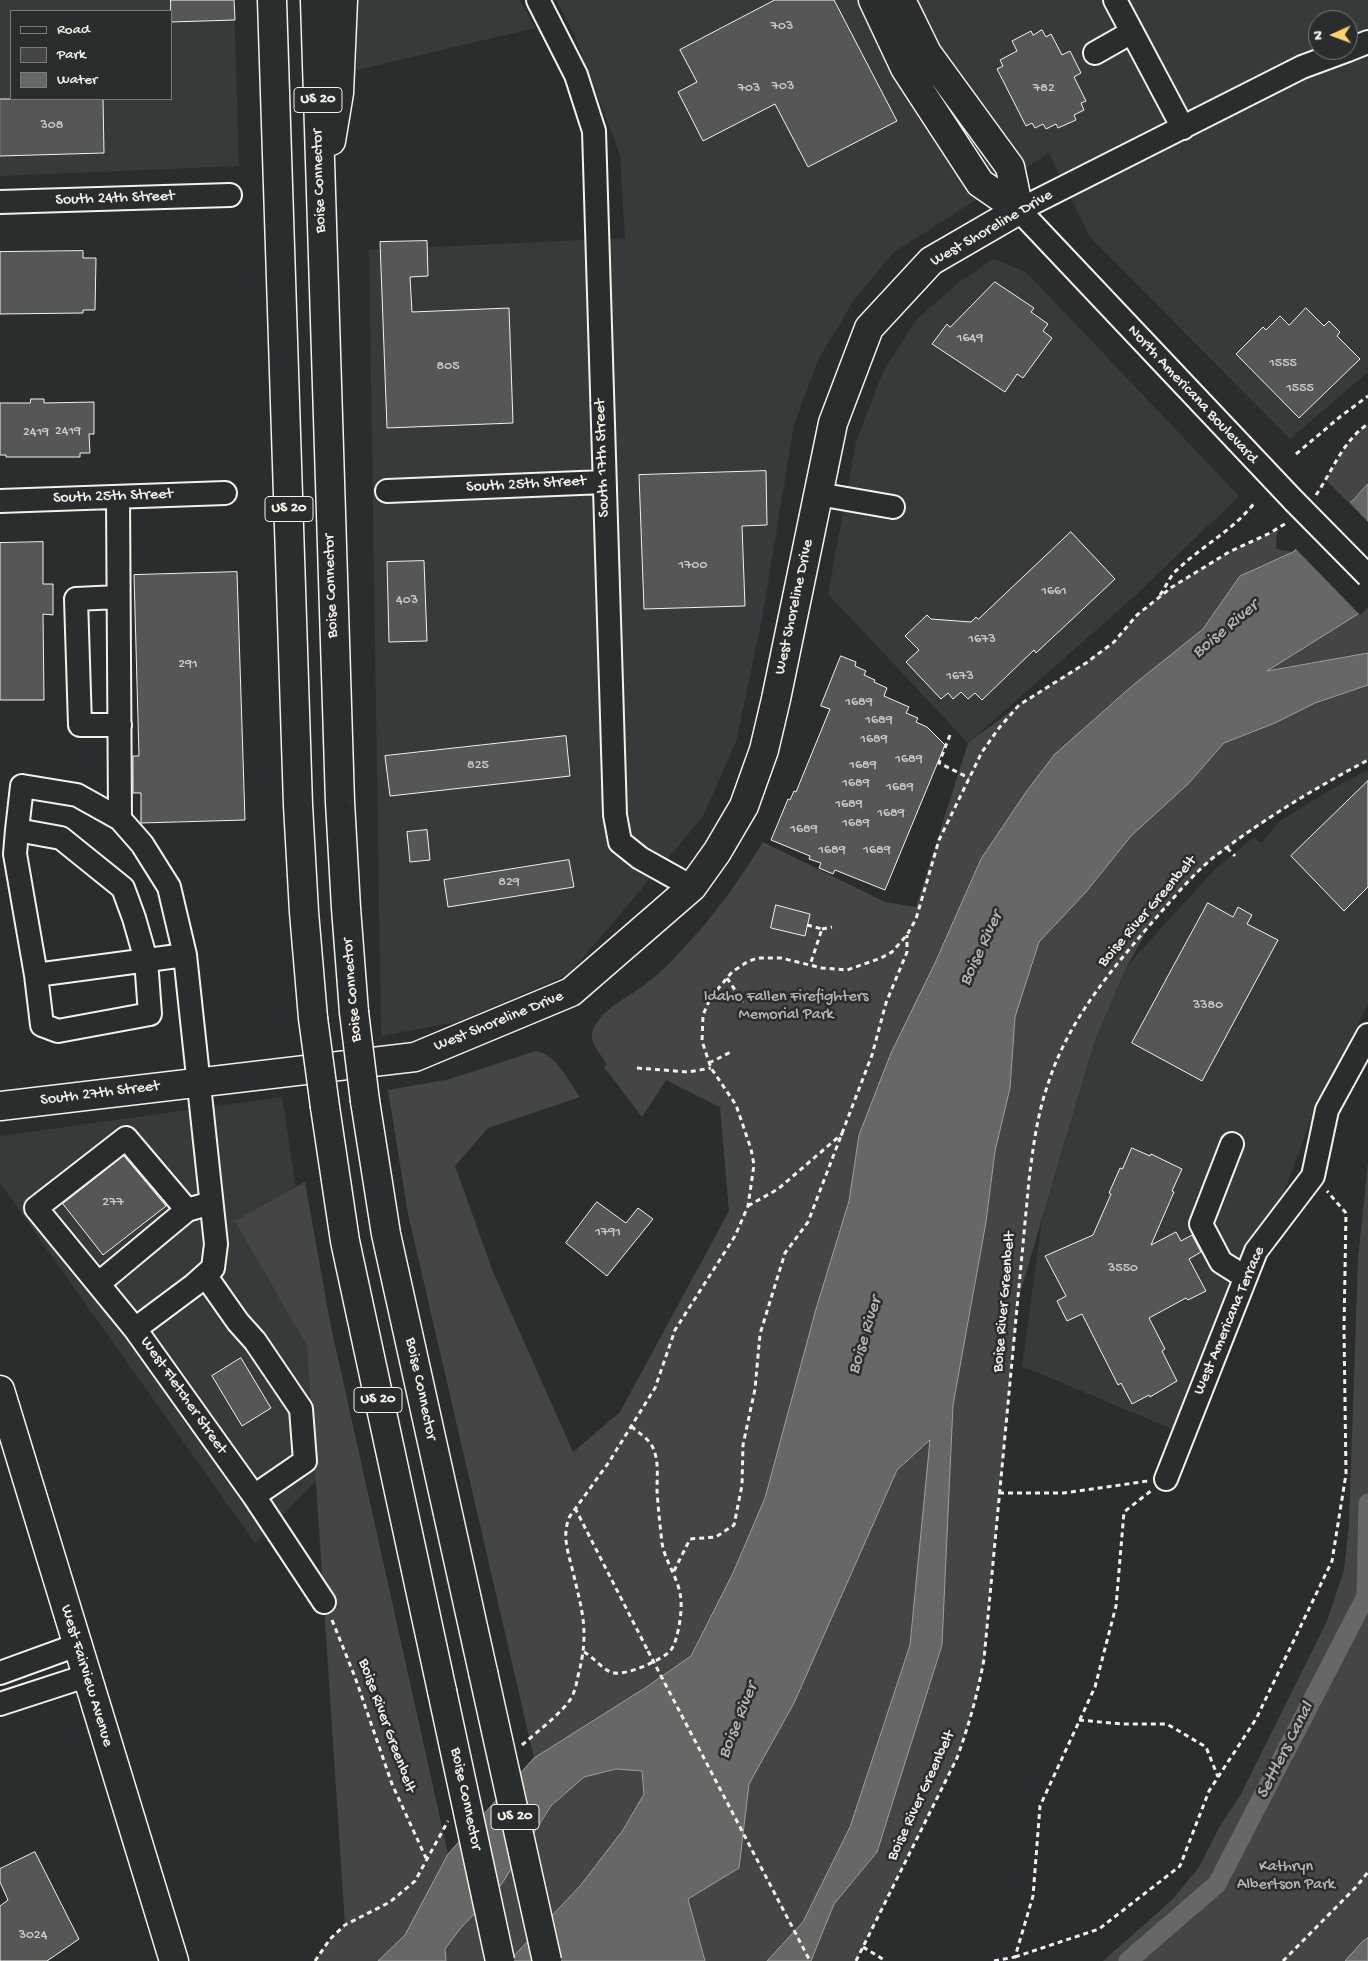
<!DOCTYPE html>
<style>
body{margin:0}
#map{position:relative;width:1368px;height:1961px;overflow:hidden;background:#2a2d2e;font-family:"Gochi Hand",sans-serif}
canvas{display:block}
.legend{position:absolute;left:10px;top:10px;width:162px;height:90px;box-sizing:border-box;background:#2a2d2e;border:1px solid #7b7b78;margin:0;padding:6px 9px;list-style:none;font-size:15px;color:#f4f1e8}
.legend li{display:flex;align-items:center;gap:10px;height:25px}
.legend b{width:25px;border:1px solid #7b7b78}
.north{position:absolute;left:1308px;top:10px;width:50px;height:50px;box-sizing:border-box;background:#2a2d2e;border:1px solid #7b7b78;border-radius:50%;rotate:268deg;font-size:14px;font-weight:700;line-height:20px;text-align:center;color:#f4f1e8}
.north::after{content:'';display:block;margin:auto;width:18px;height:22px;background:#ffd166;clip-path:polygon(50% 0,100% 100%,50% 72%,0 100%)}
</style>
<div id="map">
<canvas width="1368" height="1961"></canvas>
<ul class="legend">
<li><b style="height:6px;background:#2a2d2e"></b>Road</li>
<li><b style="height:14px;background:#444645"></b>Park</li>
<li><b style="height:14px;background:#676866"></b>Water</li>
</ul>
<div class="north">N</div>
</div>
<script>
const c = document.querySelector('canvas').getContext('2d');
c.lineJoin = 'round';
function fill(path, color) { c.fillStyle = color; c.fill(path, 'evenodd'); }
function stroke(path, color, width, dash) { c.strokeStyle = color; c.lineWidth = width; c.lineCap = dash ? 'butt' : 'round'; c.setLineDash(dash || []); c.stroke(path); }
function write(font, color, halo, rows, align = 'center') {
  c.font = font + ' "Gochi Hand",sans-serif'; c.lineWidth = 5; c.setLineDash([]); c.textBaseline = 'middle'; c.strokeStyle = halo; c.fillStyle = color; for (const [text, x, y, turn = 0] of rows) {
    c.save(); c.translate(x, y); c.rotate((+turn || 0) * Math.PI / 180); c.textAlign = isNaN(turn) ? turn : align; if (halo) c.strokeText(text, 0, 0); c.fillText(text, 0, 0); c.restore();
  }
}
fill(new Path2D(`
 M0,0H234L239,166L0,176ZM11,11H171V99H11Z
 M357,0H520L535,28L357,70Z
 M556,0H1368V372L1290,439L1090,237L1049,153L893,253L854,300L818,360L794,425L762,619L736,742L702,818L569,974L457,1022L381,1036L369,250L625,238L620,155L572,29ZM1318,20H1348V50H1318Z
 M993,259L1026,272L1239,496L1137,594L968,743L828,594L856,442L883,372L916,320L958,283Z
 M1368,770V1004L1307,1130L1284,1193L1260,1226L1228,1287L1200,1366L1174,1430L1022,1366L1042,1220L1094,1043L1127,966L1215,869L1254,837L1261,843L1280,821L1338,785Z
 M282,1097L338,1459L255,1543L0,1183V1136Z`), '#373a3a');
fill(new Path2D(`
 M1368,424V484L1349,503L1326,480C1338,460 1348,437 1368,424Z
 M1277,530L1276,549L1293,552L1240,576L1203,629L1132,686L1055,754L981,859L935,963L892,1053L859,1135L849,1201L765,1498L733,1573L691,1656L645,1688L534,1758L408,1214L388,1090L450,1079L536,1051C557,1055 568,1080 580,1097L488,1128L455,1166L493,1272L573,1452L620,1412L729,1211L720,1107L666,1080L642,1117L604,1067L607,1064C601,1055 588,1041 593,1030C602,1008 629,997 647,983C662,972 676,957 688,943C717,913 741,877 763,842L885,902L916,907L968,743L1019,705L1085,663L1114,642L1137,615L1172,587L1229,552Z
 M1368,605V653L1265,671L1358,614Z
 M1368,685V760L1301,798L1213,858L1181,890L1150,925L1127,966L1094,1043L1018,1300L984,1659C978,1693 969,1725 957,1758L856,1961H811L834,1904L877,1852L942,1645L953,1405L986,1222L995,1151L1010,1088L1015,1017L1039,942L1086,892L1131,836L1188,784L1224,743L1275,723L1315,703Z
 M1368,1162V1961H1103L1172,1900L1199,1867L1220,1826L1240,1796L1327,1621L1344,1570L1349,1524L1358,1259Z
 M305,1182L330,1322L448,1854L405,1935L378,1961H315L330,1939L345,1925L307,1346L235,1221Z
 M931,1440L910,1645L850,1827L803,1922L767,1961H705L688,1899L739,1868L749,1784L794,1703L897,1470Z
 M616,1769L642,1771L644,1793L623,1830L580,1886L509,1961H446L445,1949L460,1929L501,1885L551,1807L584,1777Z`), '#444645');
const water = new Path2D(`
 M1368,484V605L1358,614L1267,671L1368,653V685L1315,703L1275,723L1224,743L1188,784L1131,836L1086,892L1039,942L1015,1017L1010,1088L995,1151L986,1222L953,1405L942,1645L877,1852L834,1904L811,1961H767L803,1922L850,1827L910,1645L930,1440L897,1470L794,1703L749,1784L739,1868L688,1899L705,1961H509L580,1886L623,1830L644,1794L642,1771L616,1769L584,1777L551,1806L501,1885L460,1929L445,1949L446,1961H378L405,1935L448,1854L534,1758L645,1688L691,1656L733,1573L765,1498L816,1309L849,1201L859,1135L891,1053L935,963L981,859L1026,792L1055,754L1132,686L1203,629L1240,576L1293,552L1354,499Z
 M1368,1938V1961H1345L1363,1941Z`);
fill(water, '#676866');
stroke(water, '#9f9f9a', 1);
fill(new Path2D(`
 M1348,501L1368,522V608L1360,615L1294,547Z`), '#2a2d2e');
stroke(new Path2D(`
 M1128,1961L1217,1884L1366,1596L1368,1503`), '#676866', 19);
const building = new Path2D(`
 M171,0H234L235,20L171,22Z
 M775,0H834L897,121L808,167L775,104L703,141L678,92L697,82L680,50Z
 M1042,30L1046,37L1051,34L1062,55L1070,51L1081,73L1074,77L1086,101L1081,103L1084,110L1074,115L1076,120L1058,128L1056,124L1046,129L1043,124L1035,128L1032,123L1026,126L997,69L1003,66L1000,60L1017,51L1012,41L1031,31L1033,35Z
 M0,99H103L104,153L0,156Z
 M427,241L428,276L410,277L412,312L509,308L513,423L387,428L380,242Z
 M83,251V258H96L95,310H83V313L0,314V252Z
 M995,282L1034,308L1031,312L1048,324L1043,331L1052,338L1023,378L1017,374L1005,392L932,344L947,324L950,327Z
 M1306,308L1324,326L1329,321L1340,332L1337,336L1360,359L1299,418L1236,354L1263,327L1266,330L1280,316L1289,325Z
 M31,399H44V403L94,402V434H89L90,453H80V457H6V455H0V403H30Z
 M766,471L767,525L742,526L745,606L644,609L639,475Z
 M1071,532L1115,579L1036,653L1034,650L982,700L975,693L968,699L961,692L953,699L948,693L941,699L906,662L919,650L905,636L927,615L931,619L971,622L976,617L978,619Z
 M43,542V584H53V615L43,614L44,700H0V543Z
 M424,561L427,641L389,642L387,562Z
 M237,572L245,820L141,823V793H133V756H139L134,575Z
 M841,656L856,662L855,666L866,671L864,675L875,680L874,682L887,688L884,696L909,707L906,713L918,718L916,722L927,727L945,745L885,890L835,870L833,874L819,868L821,863L809,859L810,856L771,840L788,799L790,800L794,791L796,792L830,709L821,706Z
 M566,736L570,776L390,796L385,756Z
 M1368,781V887L1344,911L1291,856Z
 M427,830L430,860L410,862L407,832Z
 M569,860L574,887L448,907L444,880Z
 M1208,903L1233,917L1238,907L1252,915L1247,924L1278,940L1202,1081L1132,1043Z
 M776,905L810,914L805,936L771,928Z
 M1132,1148L1150,1156L1151,1154L1182,1169L1172,1191L1174,1192L1151,1245L1176,1232L1181,1241L1192,1235L1201,1252L1189,1259L1206,1291L1188,1300L1186,1298L1149,1318L1165,1349L1162,1351L1177,1381L1150,1397L1149,1395L1132,1404L1121,1383L1118,1385L1082,1314L1067,1321L1057,1301L1066,1296L1045,1256L1093,1235L1111,1194L1109,1193L1120,1168L1122,1169Z
 M124,1156L166,1206L103,1255L63,1204Z
 M597,1202L626,1223L638,1208L653,1219L607,1276L566,1243Z
 M241,1358L271,1408L242,1426L212,1376Z
 M35,1852L79,1939L47,1961H0V1906L8,1900L0,1882V1869Z`);
fill(building, '#555756');
stroke(building, '#f4f1e8', 1);
const minor = new Path2D(`
 M538,0L576,75L594,131L615,815L620,842L640,858L692,887
 M1115,0L1183,128
 M1348,50L1368,42
 M1095,53L1132,32
 M0,202L230,195
 M387,491L604,482
 M818,494L893,507
 M118,497L120,819L142,844L169,887L185,955L216,1244L213,1268L194,1285L135,1329L254,1496L324,1602
 M0,501L225,493
 M1294,501L1019,210L1302,67L1348,50
 M118,597L76,599L80,725H120
 M17,830L22,786L77,795L120,819
 M36,975L15,854L17,830L61,838L123,888L134,918L146,960L150,1014L58,1031L42,1025L36,975L185,955
 M1232,1144L1201,1224L1221,1262L1245,1277
 M205,1275L238,1322L255,1341L301,1409L305,1461L254,1496
 M98,1284L187,1210
 M135,1329L36,1208L126,1138L187,1210L211,1203
 M1166,1479L1256,1251L1313,1176L1327,1110L1368,1035
 M0,1673L77,1645
 M0,1704L86,1676`);
const major = new Path2D(`
 M873,0L905,68L980,183L1019,210
 M901,0L927,53L1010,167L1019,210
 M0,1106L415,1057L571,992L692,887L717,852L744,806L764,750L776,699L833,423L869,328L931,261L1019,210
 M0,1390L174,1961`);
const highway = new Path2D(`
 M272,0L298,805L304,912L313,1018
 M315,0L340,802L346,908L354,1012
 M331,141L339,93L343,0
 M365,1101L386,1234L483,1672
 M325,1107L345,1241L442,1691`);
stroke(minor, '#f4f1e8', 26);
stroke(major, '#f4f1e8', 31);
stroke(highway, '#f4f1e8', 31);
stroke(new Path2D(`
 M1296,454L1341,416L1368,396
 M1316,495C1332,472 1343,440 1368,424
 M1160,595C1166,587 1170,575 1178,569C1202,546 1235,529 1255,502
 M950,735L939,763L969,778
 M1227,848L1235,856
 M807,925L822,929L810,965
 M822,929L832,927
 M727,978L743,1002
 M709,1063L733,1051
 M637,1068L688,1072L711,1068
 M748,1206L778,1189L843,1133
 M999,1493H1064L1148,1481
 M575,1508L648,1651
 M674,1571L690,1539L716,1537L734,1525L742,1485L743,1445L755,1389L760,1334L785,1253L808,1222L872,1055L886,1003L907,952V935
 M332,1620L355,1677L392,1784L426,1858
 M584,1652C595,1658 604,1672 615,1673C628,1675 664,1659 671,1650C678,1640 682,1613 681,1601C680,1580 665,1562 662,1543C660,1525 658,1507 657,1490C657,1476 659,1461 653,1448C650,1440 638,1432 632,1427
 M1079,1720L1122,1724H1167L1206,1747L1218,1777
 M522,1745C537,1732 554,1719 567,1704C574,1696 576,1686 578,1676C590,1631 582,1611 572,1568C567,1549 562,1533 570,1516L609,1462L655,1388L675,1330L735,1236L748,1206L754,1165L751,1149L736,1105L711,1068L702,1041L703,1015L710,999L717,990L732,972L747,962L757,958H781L822,968L847,970L881,958L892,952L907,935L916,919L939,840L982,752L999,728L1019,705L1086,663L1114,642L1137,615L1172,587L1229,552L1270,533L1288,522
 M863,1947L886,1961
 M1015,1957L1099,1929L1180,1866L1209,1791L1256,1719L1332,1561L1346,1474L1344,1329L1346,1213L1327,1191
 M315,1961L330,1939L345,1925L390,1902L415,1881L448,1821
 M856,1961L957,1758C969,1725 978,1693 984,1659L1029,1180C1033,1148 1037,1115 1048,1084C1069,1017 1117,963 1162,911C1178,893 1195,872 1214,857C1262,820 1315,788 1368,760
 M994,1961L1015,1957L1033,1896L1040,1806L1095,1687L1116,1606L1124,1512L1152,1490
 M1283,1961L1357,1886L1368,1872`), '#f4f1e8', 3, [5, 4]);
stroke(minor, '#2a2d2e', 22);
stroke(major, '#2a2d2e', 28);
stroke(highway, '#2a2d2e', 28);
const minorBridge = new Path2D(`
 M1294,501L1368,576`);
const highwayBridge = new Path2D(`
 M354,1012L365,1101
 M313,1018L325,1107
 M483,1672L547,1961
 M442,1691L500,1961`);
stroke(minorBridge, '#f4f1e8', 26, []);
stroke(highwayBridge, '#f4f1e8', 31, []);
stroke(new Path2D(`
 M648,1651L810,1961`), '#f4f1e8', 3, [5, 4]);
stroke(minorBridge, '#2a2d2e', 22);
stroke(highwayBridge, '#2a2d2e', 28);
write('14px', '#cccac4', null, [
 ["703",782,27],
 ["703",783,87],
 ["703",749,89],
 ["782",1044,89],
 ["308",52,126],
 ["1649",970,339],
 ["1555",1283,364],
 ["805",448,367],
 ["1555",1300,389],
 ["2419",68,432],
 ["2419",36,433],
 ["1700",693,566],
 ["1661",1054,592],
 ["403",407,601],
 ["1673",982,640],
 ["291",188,665],
 ["1673",960,677],
 ["1689",859,703],
 ["1689",879,721],
 ["1689",874,740],
 ["1689",909,760],
 ["825",478,766],
 ["1689",863,766],
 ["1689",856,784],
 ["1689",900,788],
 ["1689",849,805],
 ["1689",891,814],
 ["1689",856,824],
 ["1689",804,830],
 ["1689",832,851],
 ["1689",877,851],
 ["829",509,883],
 ["3380",1208,1006],
 ["277",113,1203],
 ["1791",608,1233],
 ["3550",1123,1269],
 ["3024",33,1936]
]);
for (const [x, y, w] of [
 [318,100,48],
 [289,509,48],
 [378,1400,48],
 [515,1817,48]
]) { const box = new Path2D(); box.roundRect(x - w / 2, y - 12.5, w, 25, 4); c.fillStyle = '#2a2d2e'; c.fill(box); stroke(box, '#f4f1e8', 1); }
write('bold 15px', '#f4f1e8', null, [
 ["US 20",318,100],
 ["US 20",289,509],
 ["US 20",378,1400],
 ["US 20",515,1817]
]);
write('16px', '#f4f1e8', '#2a2d2e', [
 ["Boise Connector",320,181,-92],
 ["South 24th Street",115,199,-2],
 ["West Shoreline Drive",992,229,-30],
 ["North Americana Boulevard",1192,395,47],
 ["South 17th Street",603,458,-92],
 ["South 25th Street",526,485,-3],
 ["South 25th Street",113,497,-2],
 ["Boise Connector",332,586,-92],
 ["West Shoreline Drive",795,607,-78],
 ["Boise River Greenbelt",1148,912,-49],
 ["Boise Connector",353,990,-95],
 ["West Shoreline Drive",499,1022,-22],
 ["South 27th Street",100,1094,-7],
 ["Boise River Greenbelt",1005,1302,-85],
 ["West Americana Terrace",1230,1321,-67],
 ["Boise Connector",420,1389,78],
 ["West Fletcher Street",183,1396,55],
 ["West Fairview Avenue",86,1676,73],
 ["Boise River Greenbelt",386,1726,70],
 ["Boise River Greenbelt",922,1796,-65],
 ["Boise Connector",465,1799,78]
]);
write('16px', '#b6b5af', '#2a2d2e', [
 ["Idaho Fallen Firefighters",786,998],
 ["Memorial Park",786,1016],
 ["Kathryn",1286,1868],
 ["Albertson Park",1286,1886]
]);
write('italic 18px', '#b5b3ae', '#2a2d2e', [
 ["Boise River",1226,630,-40],
 ["Boise River",982,949,-65],
 ["Boise River",866,1336,-73],
 ["Boise River",739,1721,-68],
 ["Settlers Canal",1286,1751,-63]
]);
</script>
